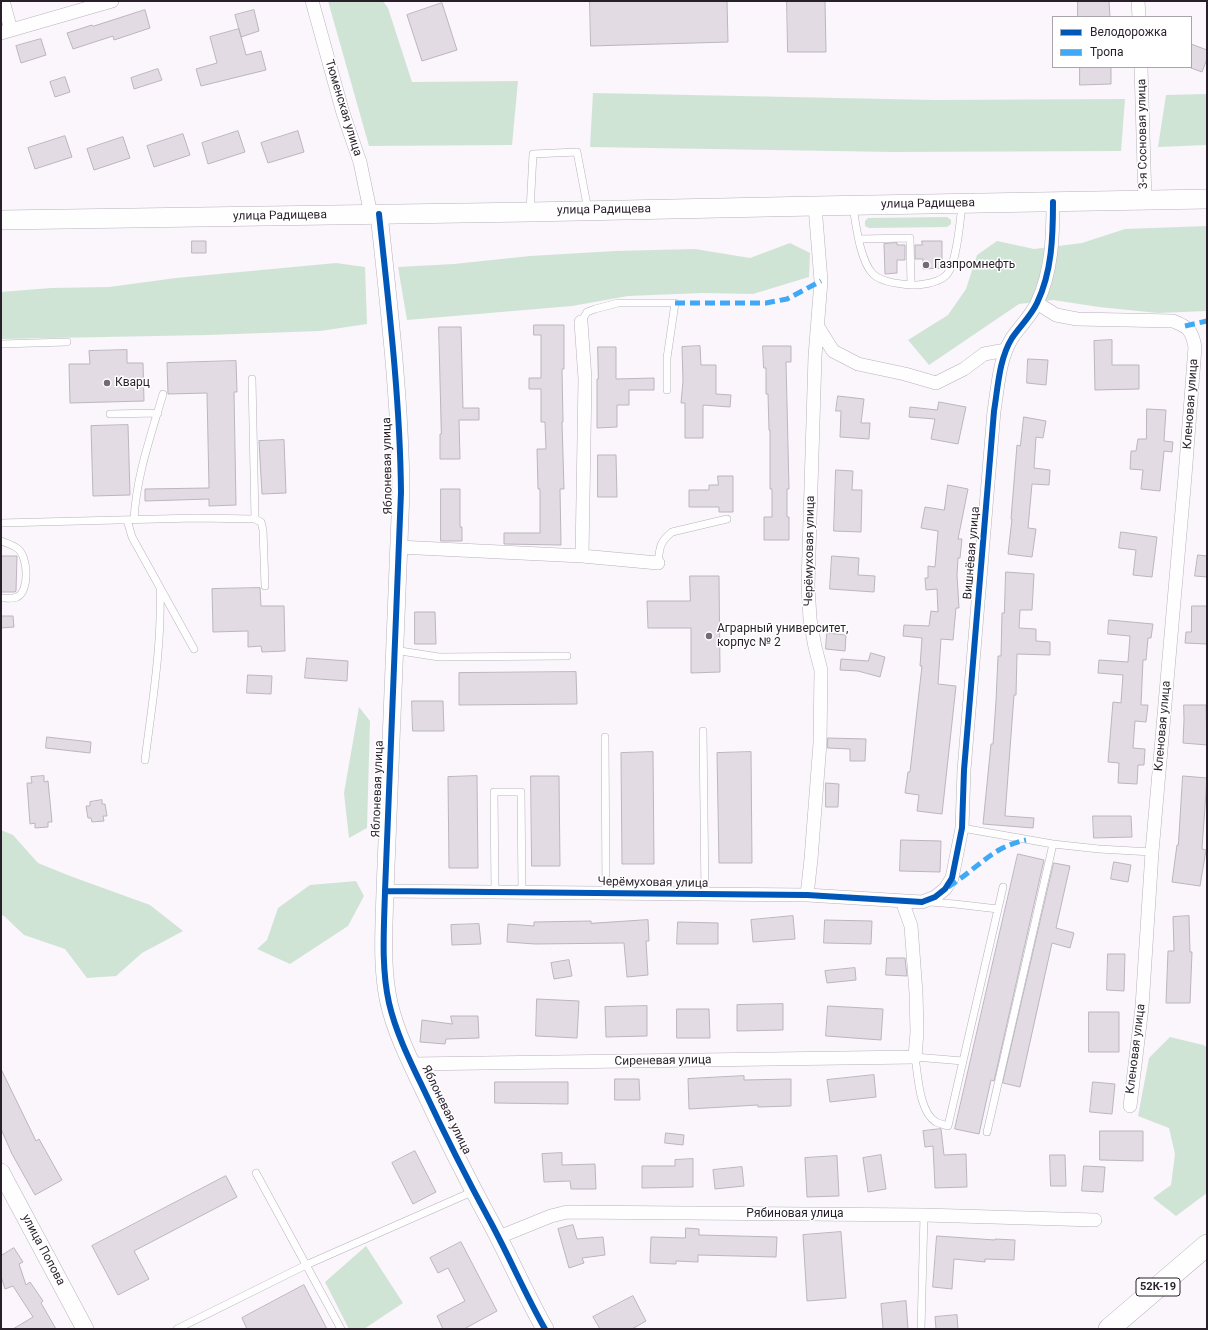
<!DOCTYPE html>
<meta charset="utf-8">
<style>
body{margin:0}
#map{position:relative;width:1208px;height:1330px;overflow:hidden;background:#fbf5fc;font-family:Roboto,sans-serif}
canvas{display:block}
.frame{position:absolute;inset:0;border:2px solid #281f2b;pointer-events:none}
.legend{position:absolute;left:1052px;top:16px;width:140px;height:52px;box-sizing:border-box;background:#fff;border:1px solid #a9a5aa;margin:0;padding:5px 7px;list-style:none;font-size:12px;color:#281f2b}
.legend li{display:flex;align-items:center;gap:8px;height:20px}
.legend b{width:20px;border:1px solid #a9a5aa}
</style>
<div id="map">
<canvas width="1208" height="1330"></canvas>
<div class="frame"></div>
<ul class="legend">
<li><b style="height:5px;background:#0057b8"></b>Велодорожка</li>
<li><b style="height:5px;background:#3fa9f5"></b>Тропа</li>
</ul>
</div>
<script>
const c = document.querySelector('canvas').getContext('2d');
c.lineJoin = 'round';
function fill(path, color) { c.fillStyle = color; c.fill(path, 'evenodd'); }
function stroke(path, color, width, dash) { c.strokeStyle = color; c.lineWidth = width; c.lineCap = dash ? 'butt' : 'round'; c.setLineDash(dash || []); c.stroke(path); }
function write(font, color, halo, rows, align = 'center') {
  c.font = font + ' Roboto,sans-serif'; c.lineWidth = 3; c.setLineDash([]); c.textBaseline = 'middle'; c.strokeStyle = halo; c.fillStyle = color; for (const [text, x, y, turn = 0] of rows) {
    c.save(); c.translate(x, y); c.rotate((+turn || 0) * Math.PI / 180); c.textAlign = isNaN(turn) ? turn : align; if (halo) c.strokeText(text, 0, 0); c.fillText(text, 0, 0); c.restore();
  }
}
fill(new Path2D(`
 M328,1H383L388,8L412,82L518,81L512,145L369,146Z
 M593,93L936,100L1125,99L1121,151L893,152L590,147Z
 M1207,94V145L1158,147L1166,95Z
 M947,217L951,220V224L947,227L869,228L865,226V221L868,218Z
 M1207,226V311L1158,313L1099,307L1053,300L1019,304L929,365L908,340L948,315L966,289L977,255L997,241L1034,249L1082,243L1125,229Z
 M790,243L810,253L809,277L753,294L702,293L628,296L572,306L407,320L398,267L454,264L530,256L615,251L695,249L750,258Z
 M336,263L365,267L367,324L320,331L208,335L1,339V292L51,288L109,287L176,278Z
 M359,707L370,721L367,828L349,838L344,793Z
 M1,830L13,835L38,863L70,876L150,905L183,931L142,953L116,976L87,978L65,949L24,935L4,916L1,915Z
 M356,881L364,896L348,926L290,964L257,949L267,940L278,908L310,885Z
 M1170,1037L1203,1045L1207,1047V1193L1176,1216L1153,1198L1171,1185L1175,1154L1169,1128L1138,1116L1149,1058Z
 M366,1246L403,1303L364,1329H349L325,1282Z`), '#d0e4d6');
const building = new Path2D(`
 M590,1H727L728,42L591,46Z
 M787,1H825L826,52H788Z
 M1078,1H1109L1110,17H1078Z
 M442,3L457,50L422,61L407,15Z
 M145,10L150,28L114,40L113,36L73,49L67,33L92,25L93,26Z
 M254,10L259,31L241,37L235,15Z
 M239,29L246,55L261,51L266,70L201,86L196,69L217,63L210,37Z
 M41,39L46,55L21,63L16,46Z
 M1191,44L1207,50V59L1202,72L1191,68Z
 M1080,67H1111V84L1080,85Z
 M158,69L162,80L134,89L131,78Z
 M65,77L70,92L55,97L50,82Z
 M238,131L245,152L208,164L202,143Z
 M298,131L304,152L268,163L261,143Z
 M183,134L190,155L154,167L147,146Z
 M65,136L72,157L35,169L28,148Z
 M123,137L130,158L94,170L87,149Z
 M192,241H206V253H192Z
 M922,241H942V268L923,269V259H915V245H922Z
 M897,243V245H905V260H897V273L885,274L884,244Z
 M534,325H564V369H562L563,422H562L564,489H560L561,545L504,544V533H540V489H538L537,449H546L545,422H541V389H529V378H541V335H534Z
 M439,327H461L463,408H479V420H459L460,459H440V434H441Z
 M1112,340V365H1139V389L1095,390L1094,341Z
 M700,346L701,365H716V394L731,395L730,407L703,405V438H685V403H681L683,381L682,347Z
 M763,346H791V362H786L789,489H787V517H789V540H764V517H772V489H770V430H769L768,394H766V368H764Z
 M598,347H616V379L654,378V390H629V405H617V427L597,428V379H598Z
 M127,350V363H143L144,401L70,403L69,364H90L89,351Z
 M1028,359L1048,360L1046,385L1027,383Z
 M236,361L237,392H234L236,505L209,506V499L145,501V489L209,488L207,393L168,394L167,363Z
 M838,396L864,399L861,423H870L869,439L840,437L841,411H836Z
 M939,402L966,407L958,444L931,439L935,419L909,417L910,407L937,410Z
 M1147,409L1166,410L1164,441L1173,442L1172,452L1164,451L1160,491L1141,489L1143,470L1130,469L1131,451H1136L1138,439H1146Z
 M1024,417L1046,421L1043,438L1036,437L1034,468L1050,470L1049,485L1032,484L1028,528L1036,529L1032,557L1008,554L1012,519H1011L1017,445L1020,446Z
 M128,425L130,495L93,496L91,426Z
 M284,440L286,493L262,494L259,441Z
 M598,455H616L617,497H598Z
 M836,470L853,471L852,490H862L861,532L834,531Z
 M718,476H733V512H719V507H689V490H709V485H718Z
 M948,485L968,489L958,539H962L960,558H958L957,575L959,608H956L953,640L941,639L938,684L956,686L942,814L917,811L919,795L905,793L908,772H910L922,666H920L922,638L903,636L904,625L929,626L931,611L938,612L937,589L926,590L925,578H928V566L935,567L938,531L921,528L925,507L944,510Z
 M441,489H460V527H462V541H441Z
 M1121,532L1157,537L1152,577L1133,575L1136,550L1119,548Z
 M1198,555L1207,556V577L1195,576Z
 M1,556H17L16,591L15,592H1Z
 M832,556L859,558L858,575L875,576L874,592L830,589Z
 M1006,572L1034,574L1032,610H1020L1019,628L1036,629V641L1050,642V655L1017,654L1016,695H1014L1005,816L1034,818L1033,828L983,824L991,744H993L996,701L998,656H1001L1002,613H1004Z
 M690,576H719L720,672L691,673V628H648L647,601H690Z
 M260,588L261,606H284L285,651L262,652L261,646L248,647V631L213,632L212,589Z
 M1192,606H1207V644L1185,643L1186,632H1191Z
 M415,612H435L436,644H415Z
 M1,616H13L14,627L1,628Z
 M1109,620L1153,624L1151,638H1148L1146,660H1143L1141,705H1148L1146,722L1135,721L1133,748L1145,749L1144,765H1138L1137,784L1118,783L1119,763L1108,762L1113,702L1121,703L1123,675L1098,673L1099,660L1128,662L1130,636L1108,634Z
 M827,633L846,635L845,651L826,649Z
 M871,653L885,657L880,677L858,671L840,670L841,659L868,661Z
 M307,658L348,661L347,681L305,678Z
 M576,672L577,704L459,705V673Z
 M248,675L272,676L271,694L247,693Z
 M412,701H443L444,731H413Z
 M1184,705H1206L1207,745L1183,743L1184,720Z
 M47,737L91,742L90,753L46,748Z
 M828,738L866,739L865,761H850V749L828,748Z
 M653,752L654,864H622L621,753Z
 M751,752L752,863H719L717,753Z
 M44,776V782L48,781L52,822H48V827L35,828V823L30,824L27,783H32L31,777Z
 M477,776L478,868H449L448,777Z
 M531,776H559L560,866H532Z
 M1183,776L1207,778L1202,849L1206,850L1200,886L1172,882L1177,845H1178Z
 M826,783L839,784L838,807H826Z
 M102,800V804H105L107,816H103L104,821L92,822L91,818H88L86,806H90V802Z
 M1093,816H1131L1132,837L1094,838Z
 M901,840L941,841L940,872L900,871Z
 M1018,854L1044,860L994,1081L991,1080L979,1134L955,1129Z
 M1114,862L1131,865L1128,882L1111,879Z
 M1054,863L1070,866L1056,928L1074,933L1070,948L1052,943L1020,1087L1003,1083Z
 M793,916L795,939L753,942L751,920Z
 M1189,916L1190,952H1192L1190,1003H1166L1168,951H1174L1173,917Z
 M648,920L649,941H646L648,975L627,977L624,943L535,944L507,942L508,924L534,926V922L591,921V923Z
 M825,920L872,921L871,944L824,943Z
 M678,922L718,923V944H677Z
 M479,924L481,944L452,945L451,925Z
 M1108,954H1125L1124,991L1107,990Z
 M887,958H905L907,976L886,975Z
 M569,960L572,976L554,979L551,963Z
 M855,968L856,980L827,983L825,971Z
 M537,999L579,1001L577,1038L536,1036Z
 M783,1004V1030L737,1031V1005Z
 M647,1006V1036L606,1037L605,1007Z
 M828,1006L883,1009L881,1040L826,1036Z
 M677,1009H709L710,1038H677Z
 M1089,1012H1119V1052H1089Z
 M451,1016H478L479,1038L446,1039L445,1044L420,1042L422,1020L452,1024Z
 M1,1069L36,1141L39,1139L62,1180L35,1195L12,1154L1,1129Z
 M874,1075L876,1097L830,1102L827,1080Z
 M744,1076V1080L791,1079V1106L758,1107V1105L689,1109L688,1079Z
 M615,1079H639L640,1100H615Z
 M495,1082H568V1104L495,1103Z
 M1093,1082L1115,1084L1112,1114L1090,1112Z
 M941,1129L944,1155L966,1154L967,1187L935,1188L933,1146L925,1147L923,1131Z
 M1100,1131H1143V1161L1100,1160Z
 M666,1133L684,1135L683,1145L665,1143Z
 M415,1151L436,1192L413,1204L392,1163Z
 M562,1153V1165L595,1164L596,1189H571L570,1181L544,1182L542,1154Z
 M881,1155L886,1189L868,1192L863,1158Z
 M1050,1155H1065L1066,1186H1051Z
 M837,1156L839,1196L807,1197L805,1158Z
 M693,1159V1187L642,1188V1166H675V1160Z
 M1084,1166L1105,1167L1103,1192L1082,1191Z
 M742,1167L744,1186L715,1189L713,1170Z
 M226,1176L237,1197L134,1251L149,1279L118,1295L92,1246Z
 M573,1225L577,1239L603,1237L605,1255L582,1258L584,1263L569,1268L558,1229Z
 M686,1228L699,1229V1235L777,1237L776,1257L698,1255V1262L676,1261V1264L650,1263L651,1237L685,1238Z
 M841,1232L846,1298L807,1301L803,1235Z
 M937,1236L995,1240V1239L1015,1240L1014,1260L985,1259V1262L954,1259L952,1289L933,1287Z
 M461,1242L497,1311L464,1329H443L437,1316L465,1301L448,1268L438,1273L430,1258Z
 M14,1248L23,1262L19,1264L26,1285L30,1282L43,1301L41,1303L56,1329H13L33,1317L13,1286L5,1289L1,1276V1256Z
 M304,1285L327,1329H247L242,1318Z
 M633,1296L646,1321L632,1329H600L593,1317Z
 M906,1301L908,1329H883L881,1304Z
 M957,1315L958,1329H936L935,1317Z`);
fill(building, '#e2dbe3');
stroke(building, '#bbb5bd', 1);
const service = new Path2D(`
 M853,207C856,225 860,261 873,274C882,283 905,285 917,285C927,284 942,282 948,273C957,260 960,222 962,205
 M530,211L533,154L577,152L588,210
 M859,239L910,238L911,285
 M581,322L587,312L595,309L618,303H675L667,358V390
 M1,344L67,342
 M252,379L255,519
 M110,414L158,413
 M127,520L132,537L194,649
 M134,520C136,477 151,435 163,394
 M1,523L196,518L255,519L261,522L263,530L265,586
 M1,541C6,543 14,545 18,549C28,557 30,591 17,597C13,599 5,598 1,598
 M658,563C660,547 659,543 672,532L727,519
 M394,650L439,657L567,656
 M703,731L705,895
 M605,737L606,894
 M145,760C152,704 162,646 160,588
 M962,828L1053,844L1099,849L1152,852
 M495,892L494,792H521L522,893
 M930,902L955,904L998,909
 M963,1061L915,1057C918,1075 919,1112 936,1122C940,1124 945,1125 948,1126L998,909L1003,887
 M987,1132L1053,844
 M256,1173L341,1329
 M177,1329L306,1265L474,1191
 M921,1329L924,1215`);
const minor = new Path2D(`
 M3,1L11,30
 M312,1L343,113L360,162L371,215
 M1138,1L1139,17
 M1,33L112,1
 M1141,67L1145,201
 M1037,303L1056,315L1077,319L1173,321C1189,327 1192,331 1195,347L1185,476L1152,852L1142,1007L1130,1106
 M581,322L585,379L582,556
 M818,327L833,351L858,364L905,374L936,383L964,369L984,354L1006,350
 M398,547L582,556L658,563
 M385,891L807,895L922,902L935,897L945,889L952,878L962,828L964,770L994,411C998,387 999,359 1012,338C1020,326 1031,316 1037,303C1052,272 1053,236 1053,202
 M807,895L811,859L820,743L821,670L815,647L810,619L808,585L815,356L821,281L815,206
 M412,1064L915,1057L917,1032L916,993L911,926L902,901
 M499,1237L551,1216L567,1212L924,1215L1095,1220`);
const tertiary = new Path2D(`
 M379,214C389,307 400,399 401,492L385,891C384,929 381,967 389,1003C396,1033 410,1061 423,1088C444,1133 466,1177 490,1221C509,1256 525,1294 545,1329
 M1,1172L85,1329`);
const secondary = new Path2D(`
 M1,220L530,212L815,206L1207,199`);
const primary = new Path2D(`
 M1109,1329L1207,1245`);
stroke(service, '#b8b2bb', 8);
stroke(minor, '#b8b2bb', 14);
stroke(tertiary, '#b8b2bb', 18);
stroke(secondary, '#b8b2bb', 20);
stroke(primary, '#b8b2bb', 22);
stroke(service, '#fefeff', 7);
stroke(minor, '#fefeff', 13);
stroke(tertiary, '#fefeff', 17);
stroke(secondary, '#fefeff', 19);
stroke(primary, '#fefeff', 21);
stroke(new Path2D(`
 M675,303H766L787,299L821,281
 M1185,326L1207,321
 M948,887C966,876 982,860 999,850C1008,845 1017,842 1026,840`), '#3fa9f5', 5, [10, 5]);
stroke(new Path2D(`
 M379,214C389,307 400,399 401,492L385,891C384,929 381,967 389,1003C396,1033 410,1061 423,1088C444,1133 466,1177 490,1221C509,1256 525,1294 545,1329
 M385,891L807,895L922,902L935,897L945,889L952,878L962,828L964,770L994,411C998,387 999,359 1012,338C1020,326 1031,316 1037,303C1052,272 1053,236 1053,202`), '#0057b8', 6);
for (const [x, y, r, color] of [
 [926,265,4,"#726a74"],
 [107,383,4,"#726a74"],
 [709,636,4,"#726a74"]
]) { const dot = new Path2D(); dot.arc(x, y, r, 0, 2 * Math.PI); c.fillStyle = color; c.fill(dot); stroke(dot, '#fff', 1.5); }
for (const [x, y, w] of [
 [1158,1287,44]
]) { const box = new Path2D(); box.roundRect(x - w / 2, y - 9, w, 18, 3); c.fillStyle = '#fff'; c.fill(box); stroke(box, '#281f2b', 1); }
write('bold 11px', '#281f2b', null, [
 ["52К-19",1158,1287]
]);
write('12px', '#281f2b', '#fff', [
 ["Тюменская улица",343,108,73],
 ["3-я Сосновая улица",1143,134,-91],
 ["улица Радищева",928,204,-1],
 ["улица Радищева",604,210,-1],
 ["улица Радищева",280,216,-1],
 ["Кленовая улица",1191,404,-86],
 ["Яблоневая улица",388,466,-91],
 ["Черёмуховая улица",810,551,-89],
 ["Вишнёвая улица",972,553,-85],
 ["Кленовая улица",1163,726,-85],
 ["Яблоневая улица",378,789,-88],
 ["Черёмуховая улица",653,883,1],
 ["Кленовая улица",1136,1049,-83],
 ["Сиреневая улица",663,1061,-1],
 ["Яблоневая улица",446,1110,64],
 ["Рябиновая улица",795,1214],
 ["улица Попова",43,1250,62]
]);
write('12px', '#281f2b', '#fff', [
 ["Газпромнефть",934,265],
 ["Кварц",115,383],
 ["Аграрный университет,",717,629],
 ["корпус № 2",717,643]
], 'left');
</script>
